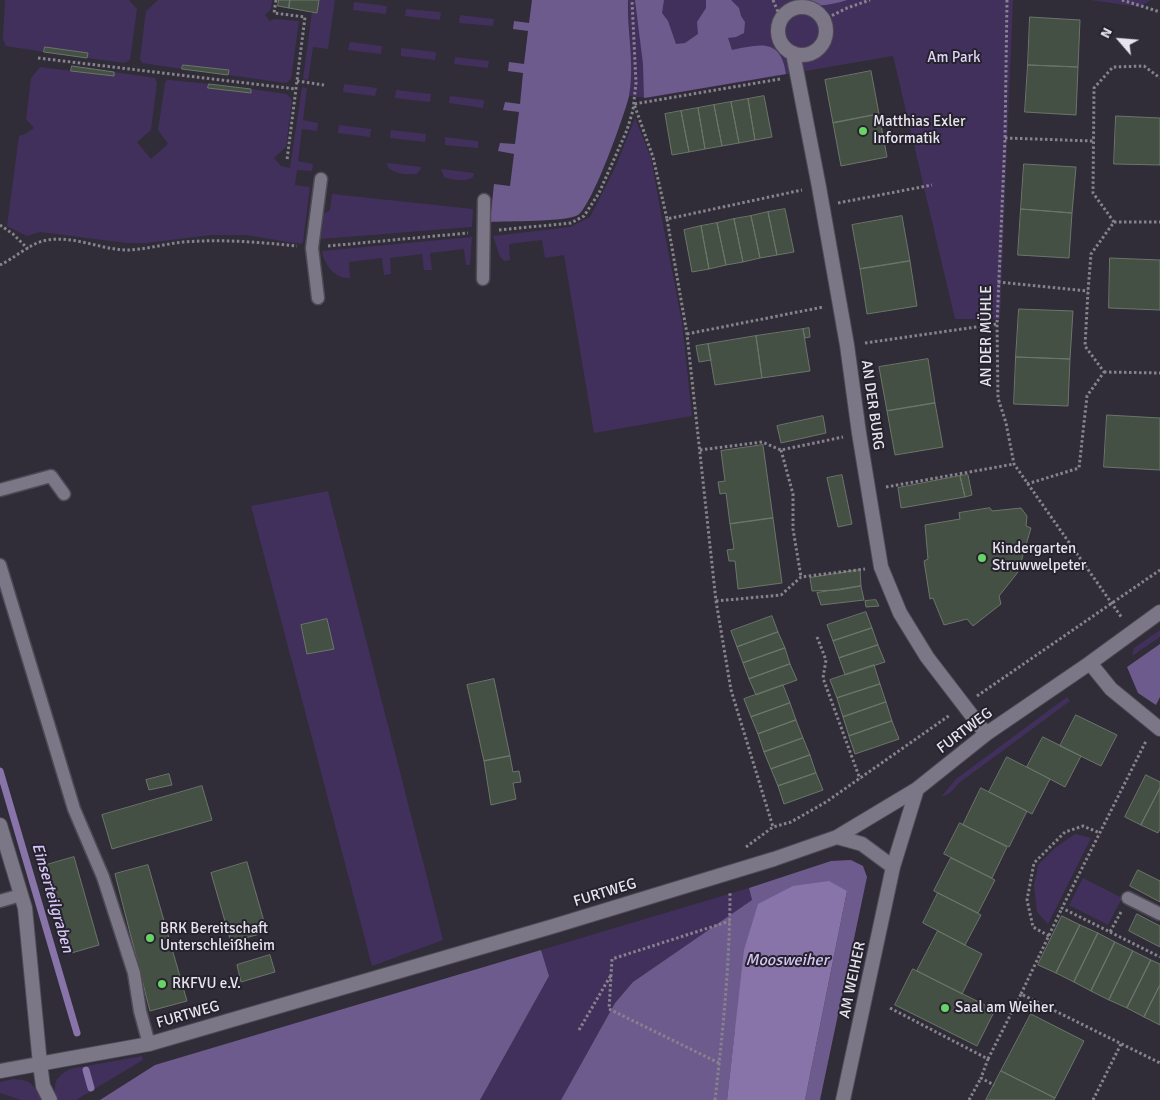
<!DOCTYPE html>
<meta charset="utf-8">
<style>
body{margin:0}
#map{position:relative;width:1160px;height:1100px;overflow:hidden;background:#302c38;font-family:Signika,sans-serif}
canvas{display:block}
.north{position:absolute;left:1095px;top:15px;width:50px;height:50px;-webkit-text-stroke:4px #26222e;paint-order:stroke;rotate:297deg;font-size:14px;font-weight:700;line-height:20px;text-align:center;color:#e7e4ed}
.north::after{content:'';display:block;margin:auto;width:18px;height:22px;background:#e7e4ed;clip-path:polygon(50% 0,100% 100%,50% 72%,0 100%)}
</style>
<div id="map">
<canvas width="1160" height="1100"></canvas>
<div class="north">N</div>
</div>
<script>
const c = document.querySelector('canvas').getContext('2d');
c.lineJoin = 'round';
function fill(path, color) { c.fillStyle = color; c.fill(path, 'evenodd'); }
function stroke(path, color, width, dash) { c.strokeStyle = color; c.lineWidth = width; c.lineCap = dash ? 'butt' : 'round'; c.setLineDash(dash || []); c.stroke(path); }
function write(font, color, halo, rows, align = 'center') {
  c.font = font + ' Signika,sans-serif'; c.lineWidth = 4; c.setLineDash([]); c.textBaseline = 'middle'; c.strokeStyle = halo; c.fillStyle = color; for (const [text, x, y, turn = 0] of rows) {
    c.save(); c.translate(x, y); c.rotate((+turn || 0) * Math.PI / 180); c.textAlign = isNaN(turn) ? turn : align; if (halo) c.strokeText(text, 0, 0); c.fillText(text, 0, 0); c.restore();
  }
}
fill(new Path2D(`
 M5,0H129L137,9L130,60L125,63L87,58L88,53L45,47L44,52L6,46L3,39Z
 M158,0H272L271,9L265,15L270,21L274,19L299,21L291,79L286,83L228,75L229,70L183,65L182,69L142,63L140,59L146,11Z
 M319,0H335L328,49L313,47L308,80L303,79L312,12H317Z
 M628,0H1013L1000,319H955L893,56L648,98L629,96L631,76Z
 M1090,0H1151L1139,7Z
 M354,2L387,6L386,14L353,10Z
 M406,9L441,12L440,20L405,16Z
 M460,15L494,19L493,26L459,23Z
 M350,42L382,46L381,54L348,50Z
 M401,48L436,52L435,60L401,56Z
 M455,57L489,61L488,68L454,64Z
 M40,67L114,76V72L155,78L157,83L151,130L137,142L151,159L168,144L158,130L165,83L167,80H170L209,84L208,88L251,93V89L287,94L292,100L286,147L274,158L281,166L290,168L302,87L307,88L303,120L318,123L317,131L302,129L298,161L313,164L312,171L297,170L295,185L310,187L303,242L301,244L246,235H211L146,243H126L40,232L27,236L7,226L19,136L25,134L34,128L26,119L31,78Z
 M344,84L377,88L375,96L343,92Z
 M396,90L431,94L430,102L395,98Z
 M450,96L484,100L483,108L449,103Z
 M635,118L651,158L662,219L682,322L692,416L594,433L564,255L545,258L542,240L509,244L510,260L505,261L500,257L493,236L570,227L590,217L615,168Z
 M339,125L371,129L370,137L338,133Z
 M391,130L426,134L425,142L390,138Z
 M445,137L478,141V148L445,145Z
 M387,163L422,167L417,174C407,175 394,174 388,167Z
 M441,169L474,173L473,177C466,182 452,180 444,177Z
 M332,194L473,209L472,227L321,239L324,214L330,210Z
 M472,237L470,265H466L464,249L430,253L432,270H424L422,254L390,258L391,274L384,275L382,258L349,262L350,278C335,279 324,265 322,251Z
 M328,491L443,940L372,966L251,506Z
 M1160,630V637L1132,656L1134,648Z
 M1067,697L1070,701L959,783L950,793L941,797L956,779Z
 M1075,834L1091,838L1048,924L1037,912L1034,886L1038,865L1055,848Z
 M1083,878L1122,898L1108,925L1069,905Z
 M749,888L752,900L633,982L615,1003L561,1100H480L549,976L541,950Z
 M142,1056L143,1060L76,1100H57C52,1085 55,1077 70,1069Z
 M13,1079C31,1080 34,1084 42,1100H21L0,1093V1082Z`), '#42305c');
fill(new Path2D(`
 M532,0H628C627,31 635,65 629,96C625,114 592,206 578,215C566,222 507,221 490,222L494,184L510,186L514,154L498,151L500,143L515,144L519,112L503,110L505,102L520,104L523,73L508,71L509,62L524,64L528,31L513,29L514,21L529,23Z
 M635,0H664L662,13L668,21L676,44L685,43L698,34L697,22L706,8V0H731L739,8L741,16L745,22L744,33L736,37L728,38L732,50C760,44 781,38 786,74L644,98L643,64Z
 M794,0H847C829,6 811,8 794,0Z
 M1160,644V697L1156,705L1138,693L1127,667Z
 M851,860L863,866L867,877L820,1100H805L847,891L735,1031L727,1100H561L615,1003L633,982L752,900L749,888L831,861Z
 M541,950L549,976L480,1100H100L155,1065Z`), '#6e5b8d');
fill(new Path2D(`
 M829,881L847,891L805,1100H727L744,950L758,904L793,886Z`), '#8874a9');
stroke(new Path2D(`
 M0,771L77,1033
 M86,1070L91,1088`), '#8874a9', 7);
const building = new Path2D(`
 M279,0H290L289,8L278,6Z
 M290,0H319L317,13L289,8Z
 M1030,17L1080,20L1078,67L1028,65Z
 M45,47L88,53L87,58L44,52Z
 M183,65L229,70L228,75L182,69Z
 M1028,65L1078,67L1076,115L1025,112Z
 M72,66L114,72V76L71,71Z
 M871,71L879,114L833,123L825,80Z
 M209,84L251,89V93L208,88Z
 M764,96L772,137L755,140L748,99Z
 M748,99L755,140L739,143L731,102Z
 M731,102L739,143L722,146L714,105Z
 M714,105L722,146L705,149L698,108Z
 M698,108L705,149L689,152L681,111Z
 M681,111L689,152L672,155L665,114Z
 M879,114L887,157L841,166L833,123Z
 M1116,116L1160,118V165L1114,164Z
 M1024,164L1076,167L1072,213L1021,209Z
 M785,209L794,252L777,255L768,212Z
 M1021,209L1072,213L1069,258L1018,255Z
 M768,212L777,255L760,258L751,216Z
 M751,216L760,258L743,262L734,219Z
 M902,216L910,261L860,269L852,225Z
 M734,219L743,262L726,265L717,223Z
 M717,223L726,265L709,269L701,226Z
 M701,226L709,269L692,272L684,230Z
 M1110,258L1160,260V310L1109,308Z
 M910,261L917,306L867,314L860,269Z
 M1019,309L1073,311L1070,359L1016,357Z
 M809,328L810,337L805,338L803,329Z
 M803,329L810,371L762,378L756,336Z
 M756,336L762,378L715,385L708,344Z
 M708,344L711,360L699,362L696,346Z
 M1016,357L1070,359L1068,406L1014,404Z
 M928,359L935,403L887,411L879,367Z
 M935,403L943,447L895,455L887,411Z
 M1107,415L1160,418V470L1104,467Z
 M823,416L826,433L781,443L777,426Z
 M763,445L773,518L730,524L726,493L720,494L718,482L725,481L721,451Z
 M842,475L852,524L838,527L827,478Z
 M968,475L972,495L965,497L960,476Z
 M960,476L965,497L901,508L898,488Z
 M990,508L992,511L1021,508L1027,516L1026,526L1031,528L1018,572L999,596L1001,604L973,626L967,619L944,625L933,598L930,599L924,561L928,559L925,525L960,519L959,513Z
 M773,518L782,583L738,589L735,561H729L727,550L734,549L730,524Z
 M860,570L861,586L839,590L812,591L810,578Z
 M861,586L864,600L821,605L817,593Z
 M876,600L879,606L866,607L865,601Z
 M866,612L872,628L833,641L827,625Z
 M772,616L778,632L737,647L731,631Z
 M327,619L334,649L307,654L301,625Z
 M872,628L878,645L839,658L833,641Z
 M778,632L785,648L743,663L737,647Z
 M878,645L885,662L845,675L839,658Z
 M785,648L790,664L749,679L743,663Z
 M790,664L797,680L756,695L749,679Z
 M874,665L880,684L837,698L830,680Z
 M494,679L510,756L484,761L467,685Z
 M880,684L886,702L843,717L837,698Z
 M783,685L790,703L751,717L744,699Z
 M886,702L892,721L849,736L843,717Z
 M790,703L796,720L758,734L751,717Z
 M1076,715L1117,735L1101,766L1060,746Z
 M796,720L803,738L764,752L758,734Z
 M892,721L899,739L855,754L849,736Z
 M1043,737L1081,756L1065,787L1027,767Z
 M803,738L810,755L771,769L764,752Z
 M810,755L816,773L778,786L771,769Z
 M510,756L513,772L519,771L521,782L513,783L516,799L491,805L484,761Z
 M1007,757L1050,779L1032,814L989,792Z
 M816,773L823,790L784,804L778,786Z
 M169,774L172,785L149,790L146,780Z
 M1146,775L1160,782V788L1141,825L1125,817Z
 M202,786L212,820L112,849L102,815Z
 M981,788L1027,811L1009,847L963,825Z
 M1160,788V829L1158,833L1141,825Z
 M960,823L1007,847L992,878L944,854Z
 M74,857L99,945L68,954L43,866Z
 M951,858L995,880L978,913L934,891Z
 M247,862L267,932L231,942L211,873Z
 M148,865L187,1001L150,1011L115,874Z
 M1138,870L1160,881V902L1130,886Z
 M938,893L981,915L965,945L923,923Z
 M1137,914L1160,926V947L1129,931Z
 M1062,916L1080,925L1056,973L1038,965Z
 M1080,925L1098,933L1074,982L1056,973Z
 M938,931L982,954L962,994L917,971Z
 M1098,933L1115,942L1091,991L1074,982Z
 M1115,942L1133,951L1109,1000L1091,991Z
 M1133,951L1151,960L1127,1008L1109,1000Z
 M270,955L275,972L241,982L237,965Z
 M1151,960L1160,964V985L1144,1017L1127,1008Z
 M913,969L995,1010L977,1046L895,1005Z
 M1160,985V1025L1144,1017Z
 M1031,1014L1084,1041L1055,1098L1001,1071Z
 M1001,1071L1055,1098L1054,1100H986Z`);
fill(building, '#455044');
stroke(building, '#6b766a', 1);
const service = new Path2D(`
 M483,279L484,200
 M318,298L312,248L321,179
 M0,490L51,476L64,494
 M0,565L74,809L103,877L134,973L140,1011L149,1044
 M1128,898L1160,914
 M0,901L21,895`);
const minor = new Path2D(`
 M778 31a24 24 0 1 1 48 0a24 24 0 1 1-48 0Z
 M793,53L819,187L847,345L859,433L881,567L900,613L927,657L986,734
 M1090,663L1111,689L1160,729
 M0,825L25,908L40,1064L43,1086L50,1100
 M837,837L862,844L893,867
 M0,1071L149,1044L554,926L774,859L837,837L917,789L986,734L1090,663L1160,612
 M843,1100L893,867L917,789`);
stroke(service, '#4e4a55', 15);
stroke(minor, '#4e4a55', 16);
stroke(new Path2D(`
 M276,0L274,13L305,17L287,160
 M773,0L781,19
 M1007,0L1005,138L997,324L998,398L1006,423L1014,464L1122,618
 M1122,0L1160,12
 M823,20L847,8L870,0
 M38,58L296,89
 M780,79L634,104L653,157L667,219L802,190
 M297,81L324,85
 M1005,138L1093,141
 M838,203L932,185
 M667,219L687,334L716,601L731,690L773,827
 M1114,222H1160
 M0,225L13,234L28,249
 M499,230L571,223L584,216L599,193L627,130L633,110L636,83L632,0
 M328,246L468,233
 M0,265C13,259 30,244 43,241C71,234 98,249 126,250C144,250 164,244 183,242C221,239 258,242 297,246
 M998,282L1088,291
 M687,334L823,307
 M865,343L997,324
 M1104,372L1160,373
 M700,450L762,442L781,450L843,437
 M781,450L793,494V529L801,577
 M1027,484L1079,468L1087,396L1104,372L1085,346L1088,291L1091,254L1114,222L1093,193L1094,88L1113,67L1144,66L1160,78
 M886,487L1014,464
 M716,601L781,595L801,577L865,569
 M817,637L826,660L823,678L860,779
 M977,696L1160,570
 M746,847L773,827L791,822L826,802L950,715
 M1121,912L1110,932L1062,908L1146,741
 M1110,932L1160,957
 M1049,936L1033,927L1027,900L1034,863L1065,832L1083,826L1100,833
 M1021,994L1062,908
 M890,1008L988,1059L981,1078L994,1085
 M579,1030L611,975
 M988,1059L1021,994L1160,1063
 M719,1063L609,1009L612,959L730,921
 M715,1100C723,1031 730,961 730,891
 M969,1100L981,1078
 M1093,1100L1121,1044`), '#86838d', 3, [2.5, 2.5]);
stroke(service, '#7c7786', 12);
stroke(minor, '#7c7786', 14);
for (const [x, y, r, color] of [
 [863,131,5,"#68d465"],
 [982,558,5,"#68d465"],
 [150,938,5,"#68d465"],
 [162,984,5,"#68d465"],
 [945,1008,5,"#68d465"]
]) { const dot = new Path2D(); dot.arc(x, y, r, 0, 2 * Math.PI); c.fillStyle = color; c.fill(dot); stroke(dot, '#26222e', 2); }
write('15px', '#dfd4f4', '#26222e', [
 ["Am Park",954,58]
]);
write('15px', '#e7e4ed', '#26222e', [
 ["Matthias Exler",873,122],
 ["Informatik",873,139],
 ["Kindergarten",992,549],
 ["Struwwelpeter",992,566],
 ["BRK Bereitschaft",160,929],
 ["Unterschleißheim",160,946],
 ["RKFVU e.V.",172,984],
 ["Saal am Weiher",955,1008]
], 'left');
write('15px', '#e7e4ed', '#26222e', [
 ["AN DER MÜHLE",987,336,-90],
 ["AN DER BURG",872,405,82],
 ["FURTWEG",965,731,-37],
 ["FURTWEG",605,893,-17],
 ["AM WEIHER",853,980,-78],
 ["FURTWEG",188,1015,-16]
]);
write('italic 16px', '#d7c7f6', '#26222e', [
 ["Einserteilgraben",52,898,74],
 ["Moosweiher",787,961]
]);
</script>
